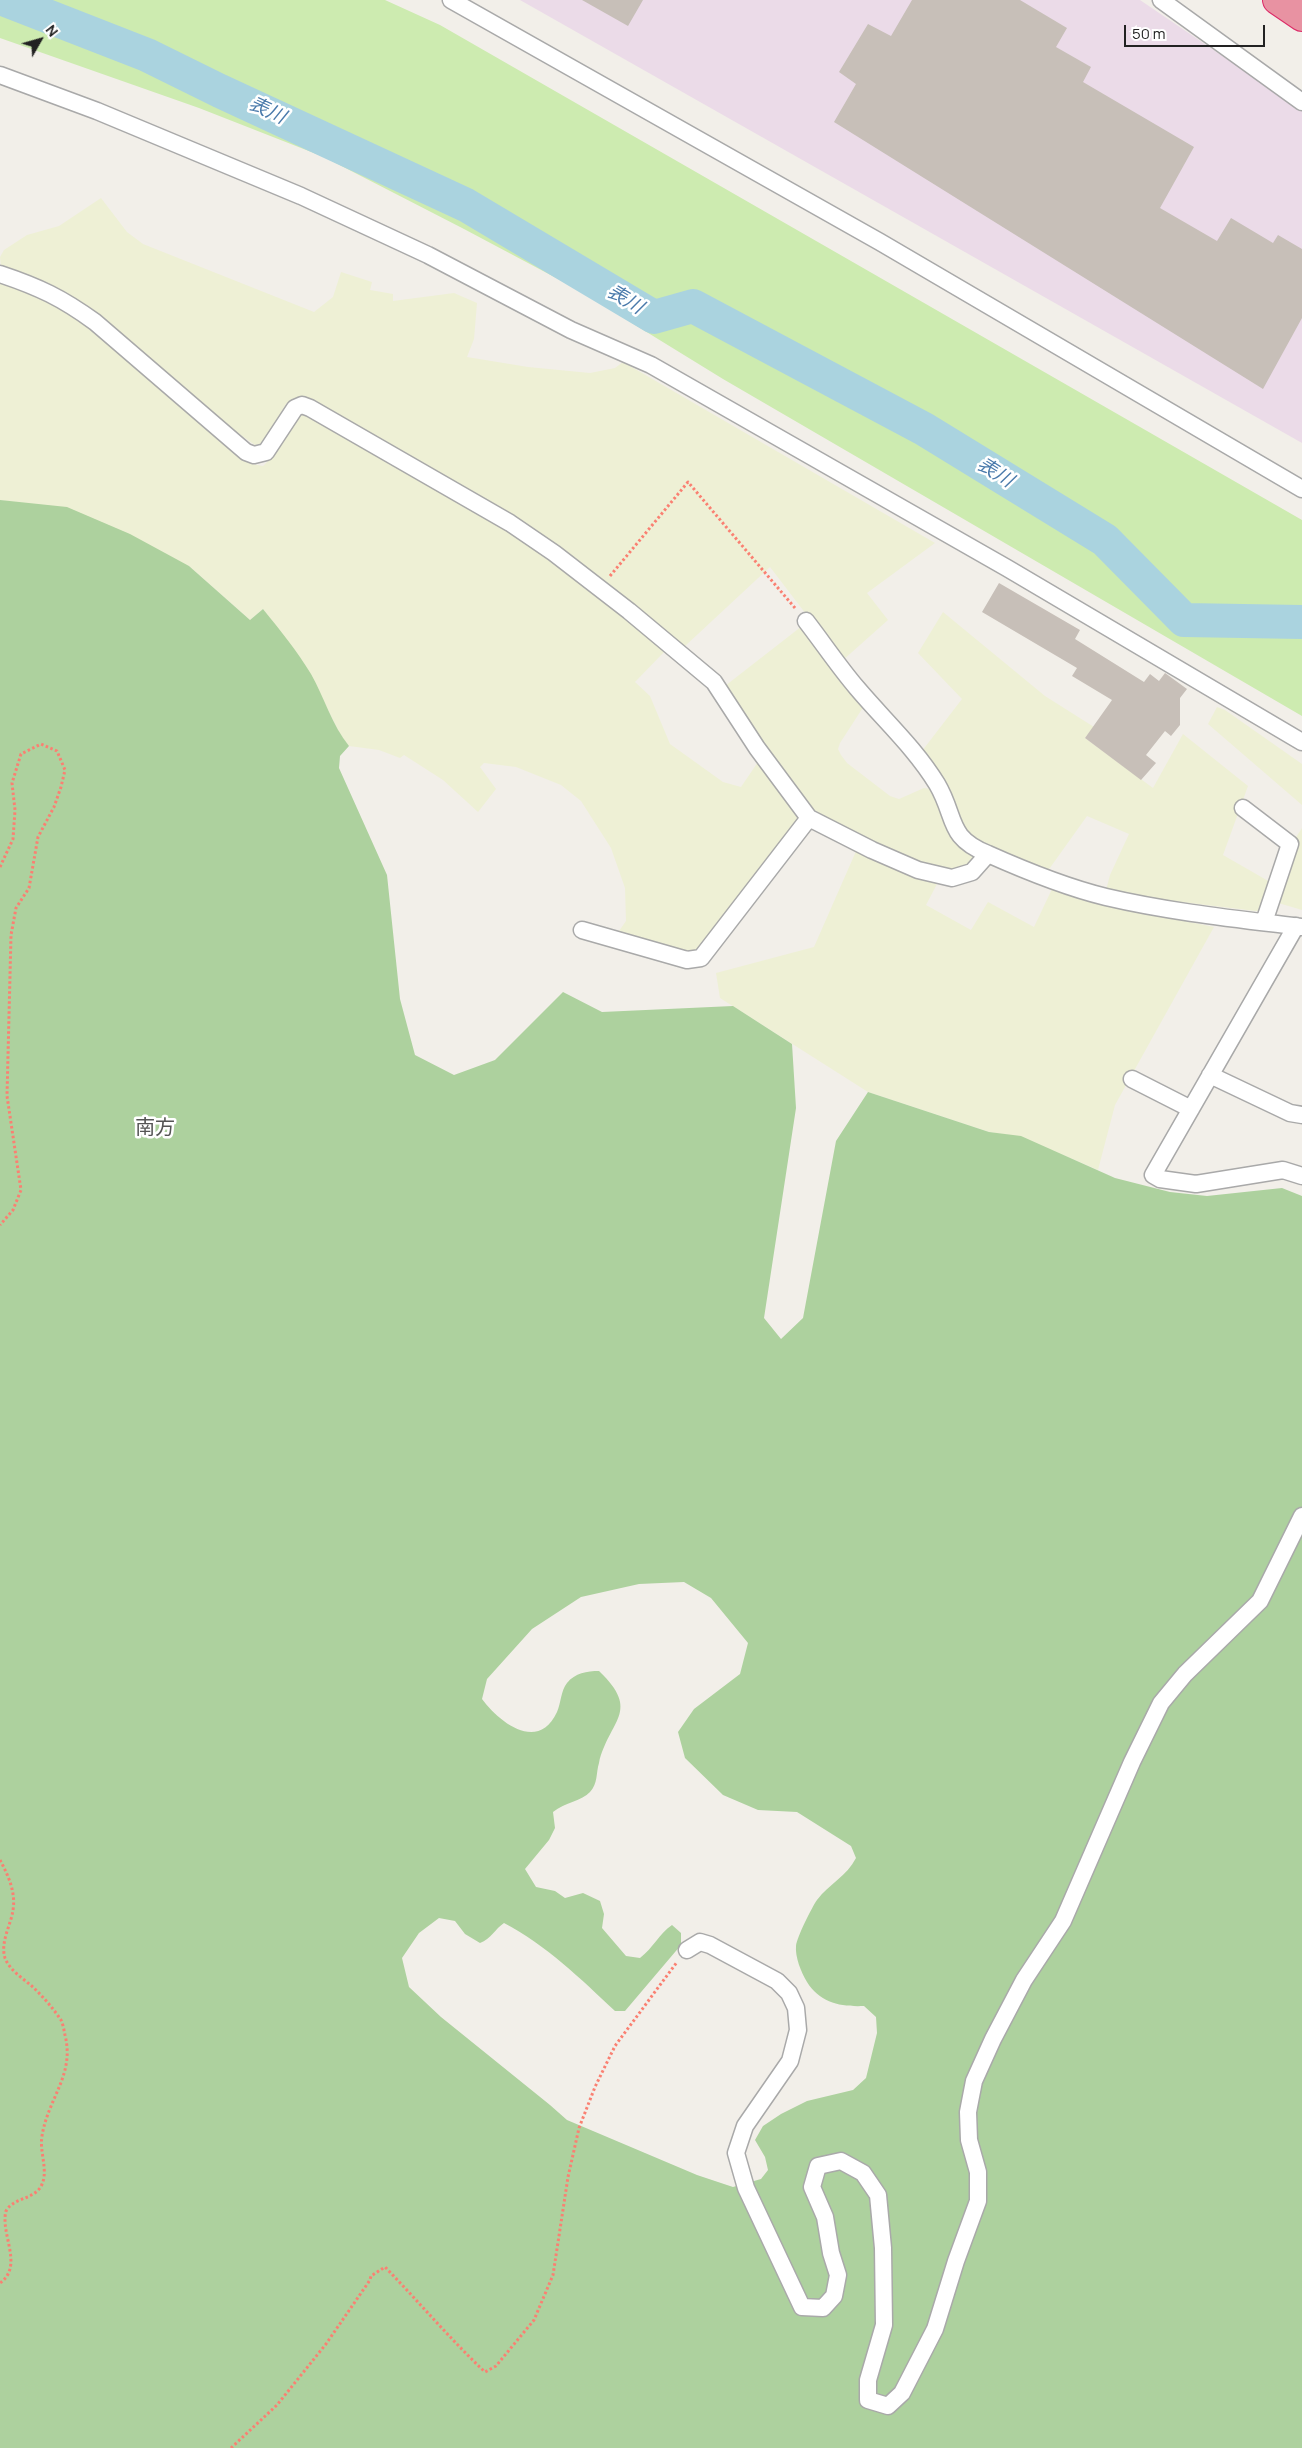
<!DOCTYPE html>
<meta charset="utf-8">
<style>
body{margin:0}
#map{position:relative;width:1302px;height:2448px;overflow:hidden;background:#f2efe9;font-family:Manrope,sans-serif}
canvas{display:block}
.north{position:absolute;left:15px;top:15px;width:50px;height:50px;-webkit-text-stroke:4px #fff;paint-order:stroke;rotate:52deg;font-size:14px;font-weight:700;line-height:20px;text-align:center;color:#222}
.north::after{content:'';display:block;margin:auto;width:18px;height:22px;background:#222;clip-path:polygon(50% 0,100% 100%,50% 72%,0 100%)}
.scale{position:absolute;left:1124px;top:25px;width:141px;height:22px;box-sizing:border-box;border:2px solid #222;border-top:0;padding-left:6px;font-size:15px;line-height:18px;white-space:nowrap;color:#222;-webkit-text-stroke:4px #fff;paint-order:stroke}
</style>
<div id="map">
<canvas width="1302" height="2448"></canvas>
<div class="north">N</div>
<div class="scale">50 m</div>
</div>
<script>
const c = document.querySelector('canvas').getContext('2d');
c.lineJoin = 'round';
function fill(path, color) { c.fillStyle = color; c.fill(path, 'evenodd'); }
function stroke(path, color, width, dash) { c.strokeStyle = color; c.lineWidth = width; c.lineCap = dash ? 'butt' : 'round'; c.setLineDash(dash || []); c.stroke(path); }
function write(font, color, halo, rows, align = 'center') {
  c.font = font + ' Manrope,"Noto Sans JP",sans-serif'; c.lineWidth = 5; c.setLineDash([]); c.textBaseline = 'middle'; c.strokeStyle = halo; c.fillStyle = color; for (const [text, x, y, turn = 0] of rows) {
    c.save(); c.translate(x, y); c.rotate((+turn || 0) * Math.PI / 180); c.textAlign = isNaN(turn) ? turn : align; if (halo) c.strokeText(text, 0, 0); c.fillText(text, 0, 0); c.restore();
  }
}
fill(new Path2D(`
 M520,0H1140L1302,110V443Z`), '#ebdbe8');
fill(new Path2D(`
 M101,198L127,232L143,244L314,312L333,297L341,272L372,282L370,290L393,294V301L454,293L477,303L474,339L467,357L528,367L590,373L615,368L623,362L935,543L867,593L888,620L842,661L770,567L684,647L444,479L377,437L312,401L304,398H294L286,404L263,443L255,445L222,422L157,364L69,296L41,280L1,267L0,257L4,250L27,235L59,226Z
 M0,280L76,314L252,464L263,466L268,461L291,422L303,411L532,545L600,594L613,609L666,650L635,682L650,696L670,744L723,782L741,787L758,762L799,817L705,944L695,952H689L645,939L622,935L619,931L626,921L625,888L611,848L581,801L561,785L516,767L484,763L480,767L496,789L478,812L443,780L404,755L400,758L379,750L349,746L341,736L310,674L263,609L250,620L189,566L22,504L0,500Z
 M943,612L1045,696L1094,727L1085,738L1153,788L1183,734L1248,786L1223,855L1270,882L1264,912L1148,898L1106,890L1110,875L1129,834L1087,816L1047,872L967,836L960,825L955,805L945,781L922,751L962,699L918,653Z
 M802,626L864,706L840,743L838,749L841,755L847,763L890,796L899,799L924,788L931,789L937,797L954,839L965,851L977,856L963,868L956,870L931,867L868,842L809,807L763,744L725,686Z
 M1217,707L1225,710L1302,764V805L1208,724Z
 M1302,828V910L1275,902L1291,845Z
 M857,849L937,884L926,905L971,930L988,902L1034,927L1052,889L1136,911L1214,927L1115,1105L1098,1170L1021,1137L989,1132L868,1092L720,998L716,973L814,947Z`), '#eef0d5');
fill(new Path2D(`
 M0,0H385L440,25L1302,520V716L723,379L575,288L464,229L324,157L199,108L0,38Z`), '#cdebb0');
fill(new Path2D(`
 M0,500L67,507L130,534L189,566L250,620L263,609C280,630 297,651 311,674C324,697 332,725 349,746L340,756L339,768L387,875L400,999L415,1055L454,1075L495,1060L563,992L602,1012L733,1006L792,1044L796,1108L764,1318L781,1339L803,1318L836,1141L868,1092L989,1132L1021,1136L1115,1178L1170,1192L1207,1196L1282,1188L1302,1196V2448H0ZM684,1582L711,1598L748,1643L740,1674L694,1709L678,1732L685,1758L723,1795L758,1810L797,1812L851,1846L856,1858C847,1876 829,1884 817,1900C812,1907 797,1937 796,1946C795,1957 801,1972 807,1982C820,2003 841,2007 864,2006L876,2017L877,2033L866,2078L853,2090L807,2101L781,2114L763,2126L755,2140L765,2157L768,2170L761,2179L733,2187L697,2175L567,2120L550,2105L441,2017L409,1987L402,1958L419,1933L439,1918L455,1921L465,1934L480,1943C491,1939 495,1929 504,1923C546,1945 581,1979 615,2011H625L681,1945V1933L672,1925C659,1934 653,1948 640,1958L626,1956L602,1928L604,1914L600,1901L583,1893L565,1898L555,1891L536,1887L525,1869L549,1840L555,1828L553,1812C565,1802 582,1801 590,1792C598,1784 596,1772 599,1763C609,1720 642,1712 599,1671C587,1671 575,1673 567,1683C561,1690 561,1703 557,1712C538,1753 499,1722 482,1699L487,1679L532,1629L581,1597L639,1584Z`), '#add19e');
stroke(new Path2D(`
 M6,0L147,55L220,91L466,205L654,317L693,306L924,429L1105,540L1184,620L1302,622`), '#aad3df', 34);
fill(new Path2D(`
 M582,0H643L628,26Z
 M912,0H1020L1067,28L1056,47L1091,67L1083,82L1194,147L1160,208L1217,241L1231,218L1273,243L1278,235L1302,249V318L1263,389L834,122L856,84L839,72L868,24L891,36Z
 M999,583L1080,630L1075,639L1144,682L1150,674L1159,681L1165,673L1187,689L1180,698V725L1171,736L1165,731L1146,755L1156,763L1141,780L1085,738L1112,700L1072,676L1077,668L982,612Z`), '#c7bfb8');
const minor = new Path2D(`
 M451,0L880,242L1302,489
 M1161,0L1302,102
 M0,75L97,111L301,196L428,255L571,330L651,365L1007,568L1302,742
 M0,274C39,287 62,298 95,322L246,452L254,455L266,452L295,408L302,405L310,408L510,523L554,553L629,611L714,682L757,748L809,818L872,850L918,870L952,878L972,872L988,854C1026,871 1065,887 1106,897C1170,912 1237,919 1302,927
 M806,621C823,643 839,667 857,688C884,720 915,748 937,784C957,818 946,837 988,854
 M1243,808L1290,844L1264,922
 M1296,926L1153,1175L1160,1179L1196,1184L1283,1170L1302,1176
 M582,930L687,960L701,958L809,818
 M1210,1075L1290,1113L1302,1115
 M1132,1079L1191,1109
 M687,1950L700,1942L710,1945L777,1981L789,1993L796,2008L798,2030L790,2061L745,2126L736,2153L746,2188L802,2307L823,2308L834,2296L838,2275L831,2253L825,2217L812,2187L818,2166L841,2161L863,2173L878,2195L883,2248L884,2325L868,2380V2400L888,2406L902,2393L935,2329L956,2261L978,2201V2172L969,2140L968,2112L974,2081L993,2039L1024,1980L1063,1921L1132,1762L1161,1703L1185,1674L1260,1601L1302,1516`);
const motorway = new Path2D(`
 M1277,0L1302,17`);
stroke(minor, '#a9a9a9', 19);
stroke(motorway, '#dc2a67', 30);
stroke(new Path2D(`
 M610,576L688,482L795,608
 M0,867L13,839L15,810L12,783L21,754L41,744L57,751L65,770L61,787L54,807L38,837L29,888L16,908L11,935L7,1096L21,1190L13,1210L0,1225
 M0,1860C8,1875 16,1892 13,1910C11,1925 0,1942 5,1958C10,1971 24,1979 34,1988C44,1998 53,2008 61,2020C63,2024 64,2030 65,2035C75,2075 48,2098 42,2136C39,2153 50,2173 40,2188C31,2200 13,2198 6,2211C0,2234 24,2266 0,2283
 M231,2448L277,2405L326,2344L370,2280L371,2276L385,2267C419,2302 450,2339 485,2372L496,2366L534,2320L553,2275L568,2177L579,2128L595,2087L615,2046L677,1962`), '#fa8072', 3, [2.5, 2.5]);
stroke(minor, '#fff', 16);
stroke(motorway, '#e892a2', 28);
write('italic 19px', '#4a7aab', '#fff', [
 ["表川",267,111,25],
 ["表川",625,300,31],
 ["表川",995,473,32]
]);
write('20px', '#555', '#fff', [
 ["南方",155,1128]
]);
</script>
